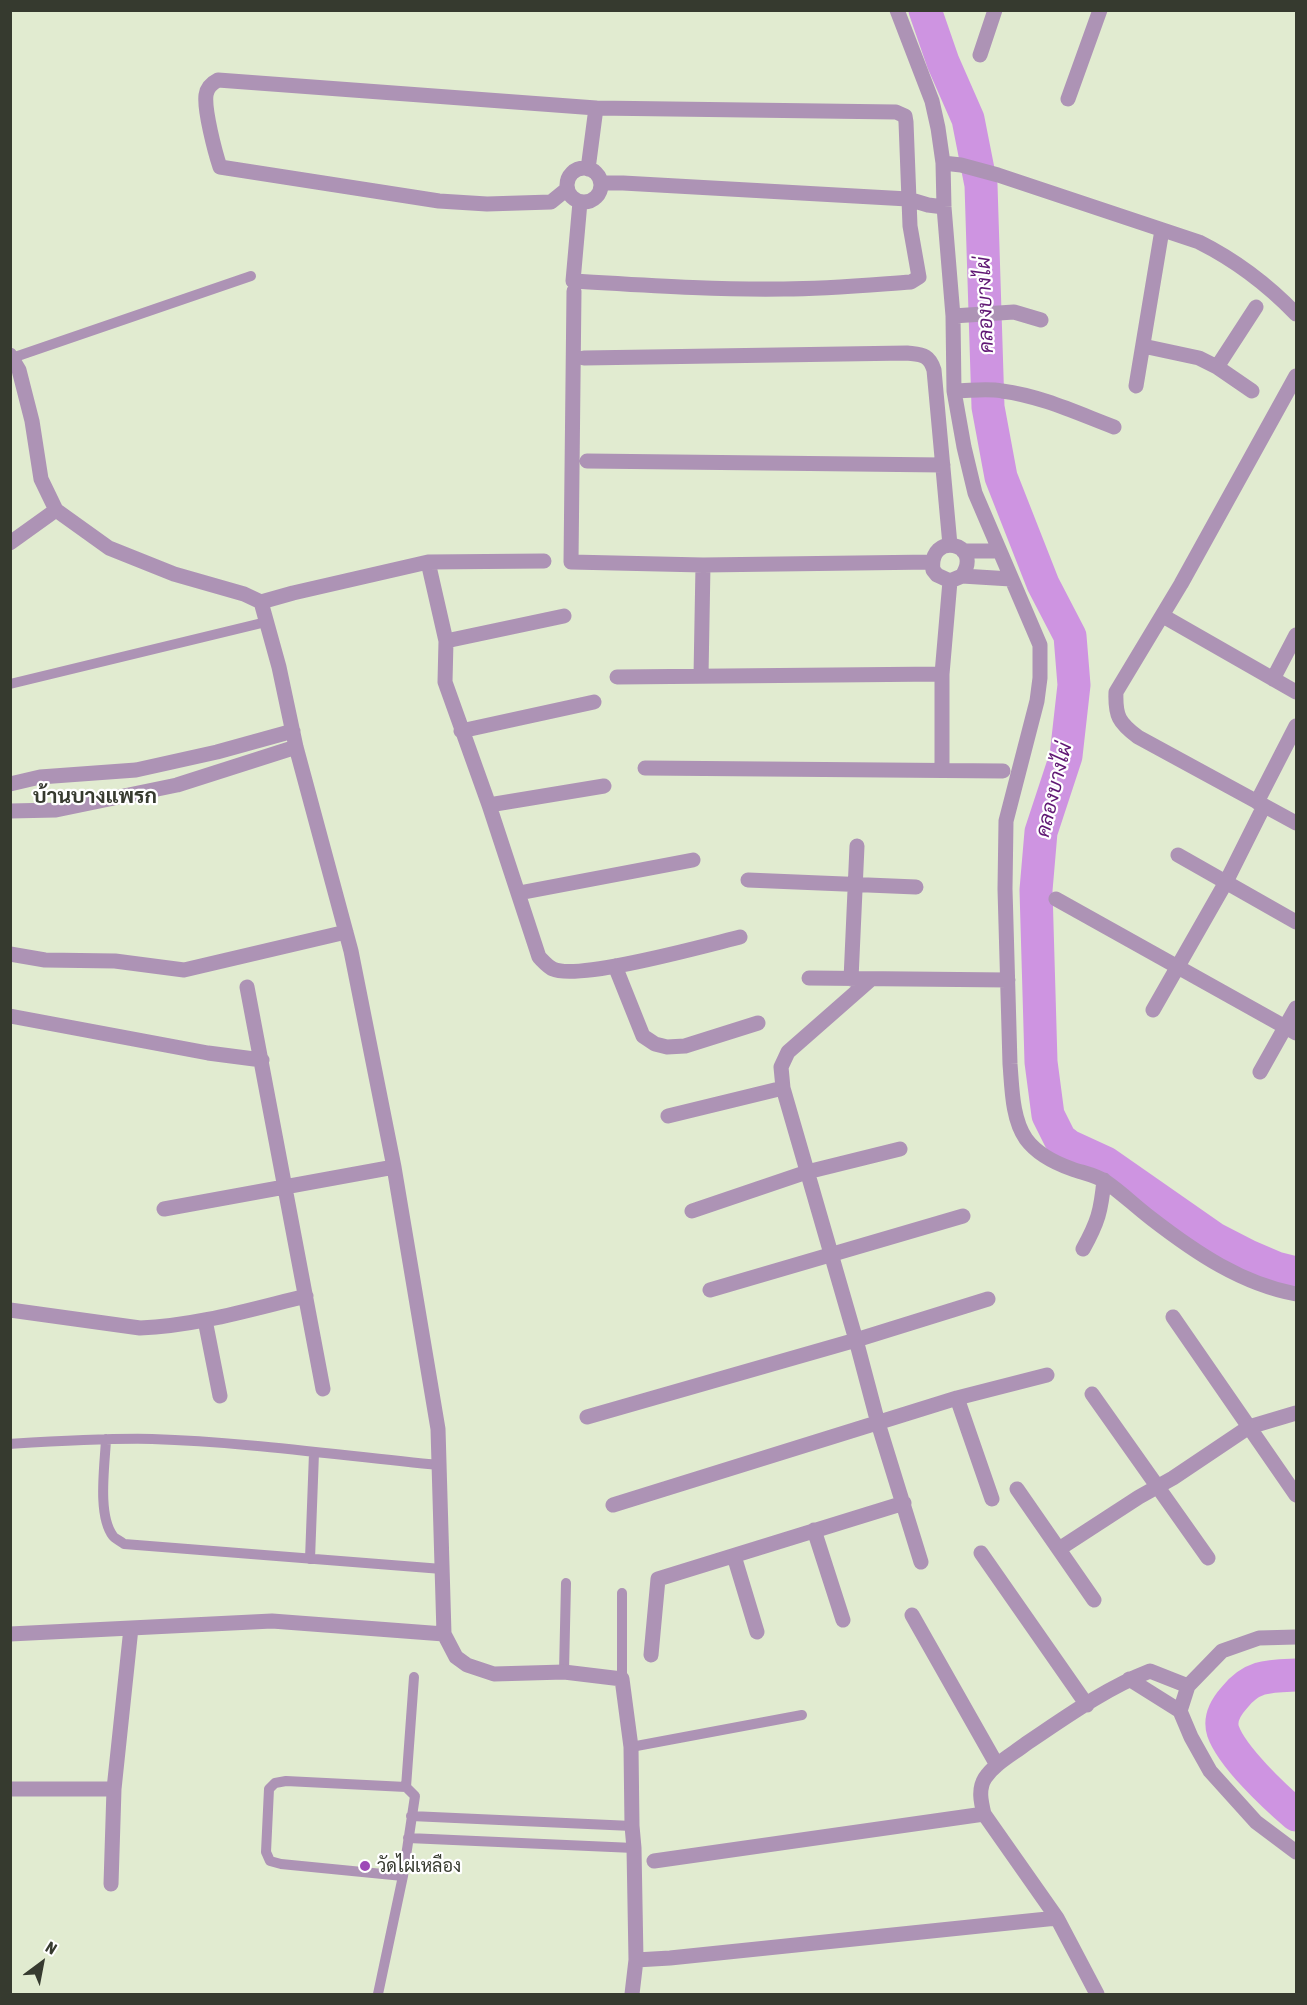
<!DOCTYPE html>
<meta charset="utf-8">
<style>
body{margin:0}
#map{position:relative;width:1307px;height:2005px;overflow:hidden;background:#e1ebd0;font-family:"Asap Condensed",sans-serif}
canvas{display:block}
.frame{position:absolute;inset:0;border:12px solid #363a2f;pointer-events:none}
.north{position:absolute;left:12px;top:1933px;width:60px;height:60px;-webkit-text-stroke:4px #fff;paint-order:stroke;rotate:32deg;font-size:16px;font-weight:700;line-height:24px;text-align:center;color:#363a2f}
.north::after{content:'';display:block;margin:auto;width:21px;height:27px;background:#363a2f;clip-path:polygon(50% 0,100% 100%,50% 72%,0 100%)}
</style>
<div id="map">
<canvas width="1307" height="2005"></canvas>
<div class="frame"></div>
<div class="north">N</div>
</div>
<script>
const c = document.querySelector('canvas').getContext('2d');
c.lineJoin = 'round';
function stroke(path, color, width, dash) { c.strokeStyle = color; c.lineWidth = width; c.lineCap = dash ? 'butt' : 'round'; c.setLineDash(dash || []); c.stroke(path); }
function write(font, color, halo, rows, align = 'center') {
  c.font = font + ' "Asap Condensed",Sarabun,sans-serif'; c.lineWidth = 4.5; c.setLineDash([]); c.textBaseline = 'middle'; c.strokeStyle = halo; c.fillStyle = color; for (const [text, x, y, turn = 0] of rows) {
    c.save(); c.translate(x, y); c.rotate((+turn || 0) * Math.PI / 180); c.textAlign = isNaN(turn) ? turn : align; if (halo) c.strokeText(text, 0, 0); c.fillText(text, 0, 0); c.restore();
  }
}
stroke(new Path2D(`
 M925,10L943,62L968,119L981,185L988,407L1001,477L1043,584L1070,636L1074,685L1066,756L1041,832L1036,890L1041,1062L1048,1115L1060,1139L1069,1146L1106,1163L1215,1239L1248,1256L1276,1268L1296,1273
 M1296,1675C1270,1676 1252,1675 1234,1698C1226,1707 1219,1718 1223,1731C1232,1757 1275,1797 1296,1815`), '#ce94e1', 33);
stroke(new Path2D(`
 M12,358L251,276
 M10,684L266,622
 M106,1439C105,1464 97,1515 113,1536C115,1539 121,1541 124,1544L442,1569
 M10,1444C58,1441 105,1438 152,1439C248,1442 344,1456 439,1465
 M310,1559L314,1453
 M564,1672L566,1583
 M622,1679V1593
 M631,1747L802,1715
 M406,1787L414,1677
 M411,1816L632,1826
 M408,1838L634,1848
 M378,1994L403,1876L415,1796L406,1787L286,1781L275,1783L269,1789L266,1852L270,1861L281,1864L403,1876`), '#ad93b5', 10);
stroke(new Path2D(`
 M897,10L932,101L938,128L943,163L944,207L953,316L954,391L964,447L975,493L1040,645V678L1037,701L1006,821L1005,889L1010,1064C1012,1088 1012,1119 1026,1139C1037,1154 1055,1163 1072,1169C1083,1173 1096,1175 1106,1182C1122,1193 1136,1207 1152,1219C1196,1253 1242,1284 1296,1294
 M980,55L995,10
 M1068,99L1100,10
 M943,163L961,165L998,175L1199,242C1237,261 1267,284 1296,314
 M567 185a17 17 0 1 1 34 0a17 17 0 1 1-34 0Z
 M588,169L596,108
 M601,183H623L908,199L928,205L944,207
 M567,189L551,202L487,204L439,201L220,167C215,152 204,110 206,95C207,88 212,83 218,80L596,108L896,112L905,116L906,122L910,226L919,277L911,282C869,285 826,289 784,289C713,290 643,285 573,281L580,202
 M574,291L571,562L703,565L932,562
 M953,316L1014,312L1041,320
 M1143,346L1199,358L1217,367L1252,391
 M10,355L19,370L32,421L41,479L56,510L109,548L174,574L244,594L261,602L293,593L428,562L544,561
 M584,358L907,353C922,355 929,354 934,370L950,545
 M1217,367L1256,307
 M1296,376L1181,584L1116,692C1115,716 1119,723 1138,737L1296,823
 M1136,386L1162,230
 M954,391C970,391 986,388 1002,391C1041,396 1077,413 1114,427
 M587,461L943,465
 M10,543L56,510
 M963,551H999
 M428,562L446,641L445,682L489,805L539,957C543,961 548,967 553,969C578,981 707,945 740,937
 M962,576C984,542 928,531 933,570L937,575L950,581L962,576L1011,579
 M261,602L279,667L296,747L351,951L394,1167L438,1429L444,1634L456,1657L467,1665L494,1674L564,1672L622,1679L631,1747L632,1826L634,1848L636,1960L632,1994
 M1163,616L1296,692
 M446,641L564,616
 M701,676L703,565
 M617,677L942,674
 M1273,679L1296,635
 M461,731L594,702
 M645,768L1003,771
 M942,770V674L950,581
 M10,784L40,777L136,770L217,752L293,731
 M1257,802L1296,726
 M489,805L604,786
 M10,811L56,810L177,785L296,747
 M1178,855L1296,922
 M748,880L916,887
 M519,893L693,860
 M1056,899L1296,1033
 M10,954L45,960L115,961L184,970L346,932
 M615,966L643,1036L655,1044L667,1047L685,1046L758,1023
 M809,978L1008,980
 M851,979L857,846
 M870,980L788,1052L781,1067L783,1088L856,1340L878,1423L921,1562
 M247,987L323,1389
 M1153,1010L1226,882L1264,806
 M10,1016L208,1053L262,1060
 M1260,1072L1296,1008
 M668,1116L783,1088
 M164,1209L394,1167
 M692,1211L807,1172L900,1149
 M1083,1249C1098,1222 1101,1211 1104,1180
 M710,1290L963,1216
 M10,1310L140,1328C196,1326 252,1309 306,1296
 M1173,1317L1296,1495
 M205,1320L220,1396
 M1092,1394L1208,1558
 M957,1398L992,1499
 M587,1417L856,1340L988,1299
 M1017,1489L1094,1600
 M613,1505L957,1398L1047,1375
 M814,1530L843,1620
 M1059,1549L1139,1497L1173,1478L1249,1427L1296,1413
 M981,1553L1087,1705
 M734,1556L757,1632
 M912,1615L997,1765
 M10,1634L272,1621L444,1634
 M651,1655L658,1579L904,1503
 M1129,1679L1180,1711L1191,1737L1210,1771L1256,1822L1296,1852
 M1180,1711L1188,1686L1222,1651L1259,1638L1296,1637
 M10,1789H114
 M654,1861L984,1814
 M111,1884L114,1789L131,1628
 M636,1960L670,1958L1057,1918
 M1097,1994L1057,1918L984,1814C981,1802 978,1789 985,1778C995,1763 1013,1754 1027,1743C1066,1717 1106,1688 1150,1671L1188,1686`), '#ad93b5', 15);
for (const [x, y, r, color] of [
 [365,1866,6,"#9d49b7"]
]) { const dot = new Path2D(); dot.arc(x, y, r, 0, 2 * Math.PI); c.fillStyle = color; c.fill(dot); stroke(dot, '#fff', 2); }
write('18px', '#363a2f', '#fff', [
 ["วัดไผ่เหลือง",377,1866]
], 'left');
write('italic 20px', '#601774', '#fff', [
 ["คลองบางไผ่",985,305,-92],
 ["คลองบางไผ่",1054,790,-76]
]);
write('bold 21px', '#363a2f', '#fff', [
 ["บ้านบางแพรก",95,796]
]);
</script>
